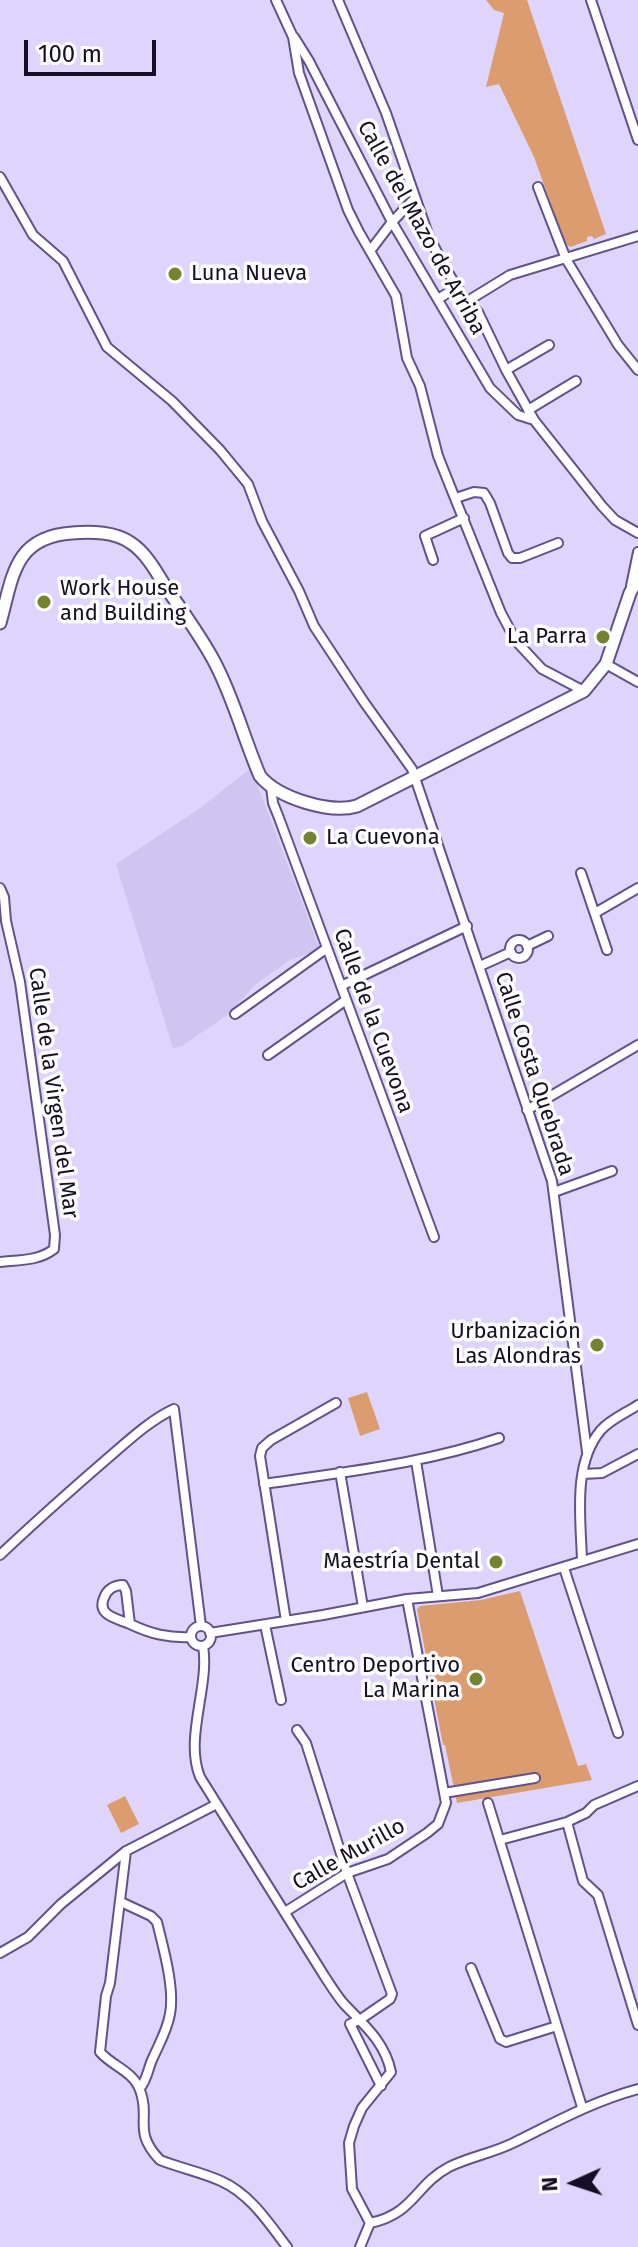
<!DOCTYPE html>
<meta charset="utf-8">
<style>
body{margin:0}
#map{position:relative;width:638px;height:2247px;overflow:hidden;background:#dfd5fc;font-family:"Fira Sans",sans-serif}
canvas{display:block}
.north{position:absolute;left:534px;top:2143px;width:80px;height:80px;-webkit-text-stroke:6px #fdfdfd;paint-order:stroke;rotate:267deg;font-size:22px;font-weight:700;line-height:32px;text-align:center;color:#160e24}
.north::after{content:'';display:block;margin:auto;width:28px;height:36px;background:#160e24;clip-path:polygon(50% 0,100% 100%,50% 72%,0 100%)}
.scale{position:absolute;left:24px;top:40px;width:132px;height:36px;box-sizing:border-box;border:4px solid #160e24;border-top:0;padding-left:10px;font-size:24px;line-height:28px;white-space:nowrap;color:#160e24;-webkit-text-stroke:6px #fdfdfd;paint-order:stroke}
</style>
<div id="map">
<canvas width="638" height="2247"></canvas>
<div class="north">N</div>
<div class="scale">100 m</div>
</div>
<script>
const c = document.querySelector('canvas').getContext('2d');
c.lineJoin = 'round';
function fill(path, color) { c.fillStyle = color; c.fill(path, 'evenodd'); }
function stroke(path, color, width, dash) { c.strokeStyle = color; c.lineWidth = width; c.lineCap = dash ? 'butt' : 'round'; c.setLineDash(dash || []); c.stroke(path); }
function write(font, color, halo, rows, align = 'center') {
  c.font = font + ' "Fira Sans",sans-serif'; c.lineWidth = 7; c.setLineDash([]); c.textBaseline = 'middle'; c.strokeStyle = halo; c.fillStyle = color; for (const [text, x, y, turn = 0] of rows) {
    c.save(); c.translate(x, y); c.rotate((+turn || 0) * Math.PI / 180); c.textAlign = isNaN(turn) ? turn : align; if (halo) c.strokeText(text, 0, 0); c.fillText(text, 0, 0); c.restore();
  }
}
fill(new Path2D(`
 M251,768L320,949L290,960L255,985L230,1013L182,1046L173,1048L116,864L199,809Z`), '#d0c5f0');
fill(new Path2D(`
 M486,0H527L606,234L594,239L592,236L587,237V241L570,247L565,243L534,157L499,84L486,87L504,13L494,10Z
 M367,1392L380,1429L360,1436L348,1398Z
 M520,1591L578,1766L586,1764L592,1780L457,1803L445,1745H443L417,1609L420,1606L481,1600Z
 M125,1796L139,1824L121,1833L107,1805Z`), '#db9d6f');
const street = new Path2D(`
 M276,0L293,37L299,73L348,210L359,232L396,296L407,358L420,386L438,456L501,613L516,641L542,669L584,691
 M338,0L386,113L429,237L446,269L466,302L478,312L506,370L534,420L602,506L615,520L638,533
 M591,0L638,140
 M294,37L309,61L392,222L490,388L518,415L534,420
 M0,177L33,235L63,261L107,347L172,401L220,450L248,484L262,521L299,591L314,626L364,702L412,769L552,1181L587,1452
 M538,187L566,259L618,345L638,370
 M370,251L392,222L415,198
 M438,299L457,287
 M466,302L510,275L638,236
 M506,370L549,345
 M528,410L576,381
 M456,498L474,492L484,493L490,503L508,553L512,558H520L558,543
 M433,560L425,536L464,518
 M631,586L638,552
 M606,664L638,682
 M271,787L273,803L279,818L434,1237
 M581,873L607,950
 M0,888L4,897L6,921L20,982L55,1235L54,1249C39,1261 19,1260 0,1262
 M595,913L638,888
 M510 949a9 9 0 1 1 18 0a9 9 0 1 1-18 0Z
 M527,946L548,936
 M480,966L511,952
 M341,986L467,926
 M235,1014L327,948
 M268,1055L346,1000
 M527,1110L638,1045
 M554,1192L612,1171
 M416,1461L438,1596
 M340,1472L363,1607
 M583,1474L602,1473L638,1454
 M264,1484C343,1472 423,1464 499,1438
 M0,1555C35,1522 71,1490 108,1458C128,1441 150,1420 174,1409L201,1626
 M582,1561C581,1520 572,1464 601,1430C611,1419 626,1413 638,1405
 M564,1568L618,1733
 M286,1621L260,1456L262,1448L271,1440L336,1403
 M130,1624L126,1591L123,1585C115,1585 107,1589 104,1598C96,1616 119,1619 130,1624C151,1634 168,1638 191,1637
 M265,1625L281,1700
 M191 1636a10 10 0 1 1 20 0a10 10 0 1 1-20 0Z
 M210,1633L323,1615L407,1599L478,1593L638,1544
 M203,1646C210,1686 184,1738 200,1777L325,1977C331,1986 337,1996 344,2004C364,2025 385,2042 391,2072L362,2108L354,2126L349,2143L352,2189L370,2223
 M297,1730L306,1743L347,1873L392,1994L390,1999L361,2019L350,2024L381,2086
 M444,1793L535,1778
 M488,1803L582,2107
 M567,1822L583,1881L598,1895L638,2025
 M500,1840L567,1822L586,1813L594,1805L638,1786
 M126,1851L110,1983L106,1996L100,2052C112,2066 133,2071 140,2090C151,2119 132,2131 160,2160C180,2168 201,2172 221,2181C250,2194 268,2222 287,2247
 M121,1902L151,1916L157,1922C163,1947 175,1988 170,2014C167,2031 159,2044 152,2060C148,2069 147,2080 140,2088
 M285,1912L347,1873L388,1859L427,1833L438,1824L446,1803L407,1599
 M0,1953L28,1937L61,1904L126,1851L217,1804
 M471,1968L500,2039L506,2042L557,2026
 M370,2223C414,2214 415,2185 449,2167C469,2157 493,2153 513,2143C554,2123 593,2101 638,2089
 M360,2247L370,2223`);
const secondary = new Path2D(`
 M0,623C13,576 14,537 72,533C91,531 116,532 131,543C146,553 156,571 165,586C182,611 201,636 215,663C234,699 244,739 260,776C278,798 330,814 357,806L584,691L606,664L630,593L638,578`);
stroke(street, '#635189', 12);
stroke(secondary, '#635189', 15);
stroke(street, '#fff', 8);
stroke(secondary, '#fff', 11);
for (const [x, y, r, color] of [
 [175,274,8,"#758230"],
 [44,602,8,"#758230"],
 [603,637,8,"#758230"],
 [310,838,8,"#758230"],
 [597,1345,8,"#758230"],
 [496,1562,8,"#758230"],
 [476,1679,8,"#758230"]
]) { const dot = new Path2D(); dot.arc(x, y, r, 0, 2 * Math.PI); c.fillStyle = color; c.fill(dot); stroke(dot, '#fdfdfd', 3); }
write('22px', '#160e24', '#fdfdfd', [
 ["Calle del Mazo de Arriba",421,228,61],
 ["Calle de la Cuevona",373,1021,70],
 ["Calle Costa Quebrada",534,1074,72],
 ["Calle de la Virgen del Mar",53,1093,82],
 ["Calle Murillo",349,1855,-29]
]);
write('22px', '#160e24', '#fdfdfd', [
 ["Luna Nueva",191,274,"left"],
 ["Work House",60,589,"left"],
 ["and Building",60,614,"left"],
 ["La Parra",587,637],
 ["La Cuevona",326,838,"left"],
 ["Urbanización",581,1332],
 ["Las Alondras",581,1357],
 ["Maestría Dental",480,1562],
 ["Centro Deportivo",460,1666],
 ["La Marina",460,1691]
], 'right');
</script>
